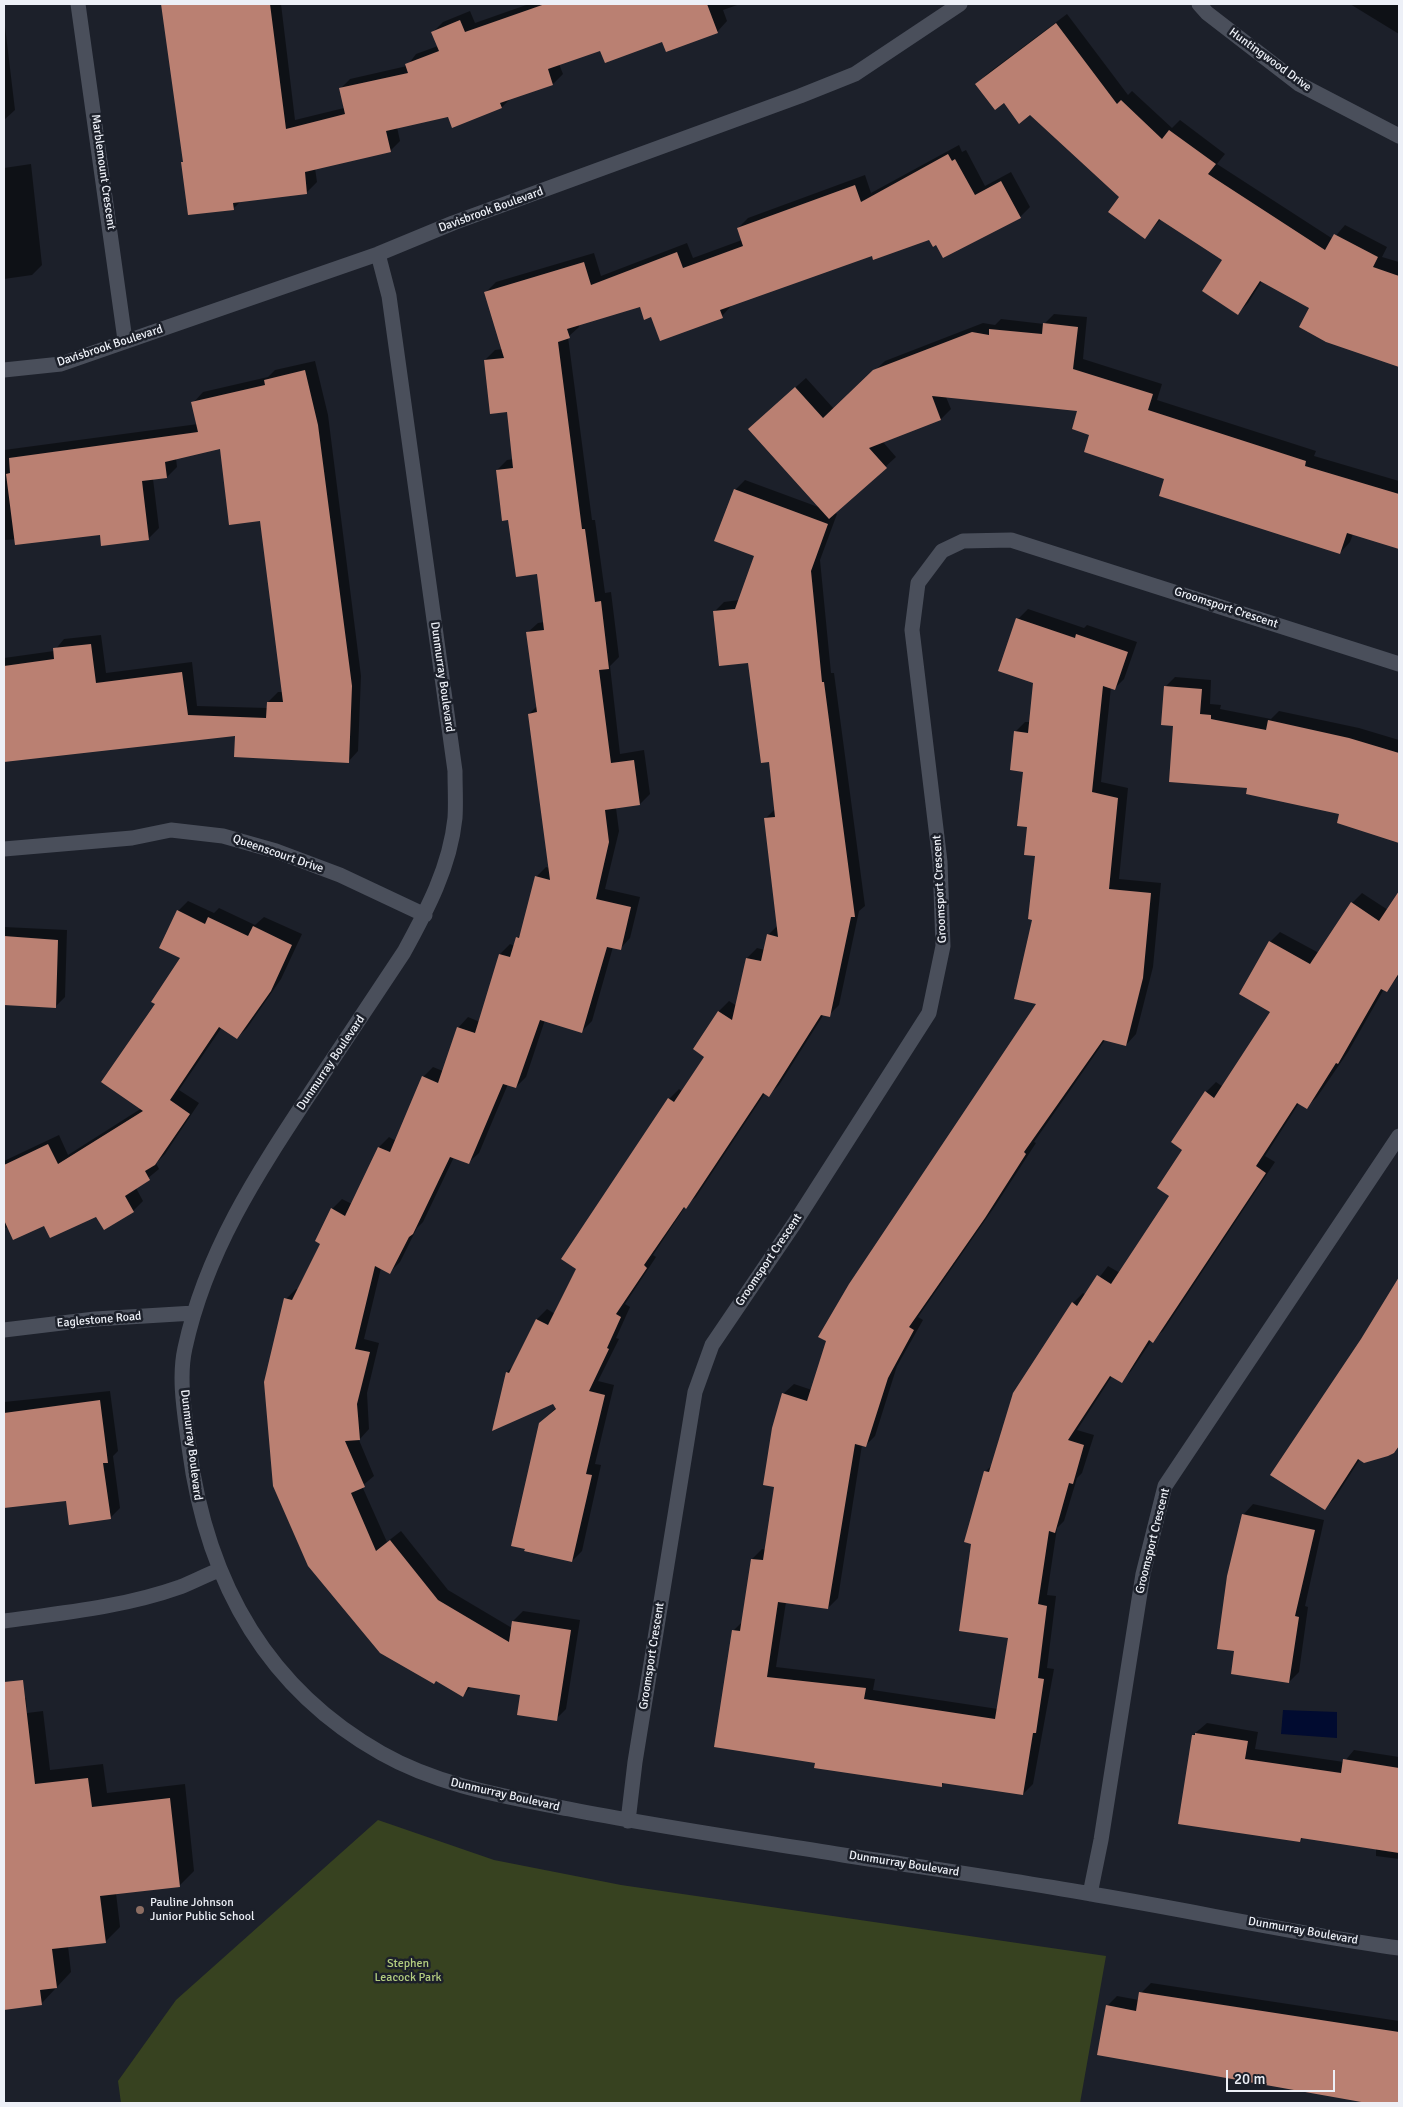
<!DOCTYPE html>
<style>
body{margin:0}
#map{position:relative;width:1403px;height:2107px;overflow:hidden;background:#1c202a;font-family:Signika,sans-serif}
canvas{display:block}
.frame{position:absolute;inset:0;border:5px solid #edf0f7;pointer-events:none}
.scale{position:absolute;left:1226px;top:2070px;width:109px;height:22px;box-sizing:border-box;border:2px solid #edf0f7;border-top:0;padding-left:6px;font-size:15px;line-height:18px;white-space:nowrap;color:#edf0f7;-webkit-text-stroke:4px #1c202a;paint-order:stroke}
</style>
<div id="map">
<canvas width="1403" height="2107"></canvas>
<div class="frame"></div>
<div class="scale">20 m</div>
</div>
<script>
const c = document.querySelector('canvas').getContext('2d');
c.lineJoin = 'round';
function fill(path, color) { c.fillStyle = color; c.fill(path, 'evenodd'); }
function stroke(path, color, width, dash) { c.strokeStyle = color; c.lineWidth = width; c.lineCap = dash ? 'butt' : 'round'; c.setLineDash(dash || []); c.stroke(path); }
function write(font, color, halo, rows, align = 'center') {
  c.font = font + ' Signika,sans-serif'; c.lineWidth = 5; c.setLineDash([]); c.textBaseline = 'middle'; c.strokeStyle = halo; c.fillStyle = color; for (const [text, x, y, turn = 0] of rows) {
    c.save(); c.translate(x, y); c.rotate((+turn || 0) * Math.PI / 180); c.textAlign = isNaN(turn) ? turn : align; if (halo) c.strokeText(text, 0, 0); c.fillText(text, 0, 0); c.restore();
  }
}
fill(new Path2D(`
 M378,1820L494,1860L621,1885L1106,1956L1080,2103H121L118,2081L176,2000Z`), '#374220');
fill(new Path2D(`
 M1283,1710L1337,1712V1738L1281,1734Z`), '#010b30');
fill(new Path2D(`
 M164,4H281L295,120L344,108L340,89L350,79L407,66L416,54L438,46L433,32L443,22L470,11L475,23L529,4H740L723,10L727,21L717,32L601,49L559,64L563,74L553,84L511,98L502,107L397,127L400,141L390,151L315,168L317,182L307,192L242,200L234,208L184,161Z
 M1350,4H1399V34Z
 M1067,14L1128,95L1132,91L1172,128L1180,120L1225,154L1217,164L1333,239L1345,225L1387,247L1382,257L1399,262V353L1390,362L1310,307L1262,281L1248,303L1238,313L1223,259L1161,219L1145,237L1121,197L1030,113L1004,102L977,84L987,74Z
 M4,18L15,110L4,120Z
 M959,145L962,152L966,150L985,186L1011,172L1030,207L1020,217L937,244L930,238L872,255L732,305L722,316H652L640,306L579,324V327L568,337L592,520H595L605,593L611,592L619,657L610,666L620,754L644,750L650,794L640,804L616,808L619,831L605,889L640,897L630,938L620,949L613,947L592,1021L582,1031L545,1020L526,1077L516,1087L508,1084L479,1153L468,1163L454,1157L423,1222L417,1228L400,1262L390,1272L381,1268L364,1339L379,1343L367,1393L369,1429L359,1440L374,1476L362,1486L387,1542L401,1531L448,1590L512,1628L513,1621L523,1611L580,1620L566,1709L556,1719L522,1694L471,1687L462,1696L437,1680L434,1683L381,1652L286,1299L296,1289H298L322,1243L332,1209L342,1199L352,1204L379,1147L389,1137L396,1141L423,1077L433,1067L443,1071L458,1028L468,1017L480,1022L500,954L510,944L515,946L517,938L522,933L536,877L546,867L549,868L529,714L537,706L527,633L538,623L545,622L538,573L509,519L497,470L507,460L514,459L508,410L485,360L495,350L503,349L486,292L496,282L594,253L601,276L687,243L693,258L742,240L738,228L748,218L865,175L871,193Z
 M31,164L42,265L32,275L4,279V168Z
 M1054,314L1087,317L1083,359L1162,384L1157,400L1316,451L1314,456L1399,481V547L1353,534L1350,542L1340,553L1166,478L1091,434L1079,410L946,397L951,409L941,419L883,442L896,457L835,513L837,514L820,560L831,673H834L865,906L859,911L839,1005L829,1015L824,1014L779,1085L769,1095L765,1093L696,1197L685,1207L653,1255L656,1257L625,1304L630,1307L616,1338L619,1339L598,1381L614,1385L595,1464L601,1465L582,1551L572,1561L540,1423L556,1408L553,1403L507,1372L515,1364L537,1319L547,1309L555,1314L669,1099L679,1089L683,1092L706,1056L695,1049L719,1011L729,1001L737,1006L747,958L757,948L765,950L768,935L778,925L765,819L775,809L771,760L749,661L714,612L724,602L739,600L756,555L735,490L745,480L821,508L760,419L806,378L834,409L885,361L983,323L995,325L1001,319L1044,324Z
 M315,361L328,415L361,676L358,751L348,762L236,735L4,761V658L54,651L64,639L101,635L106,673L192,662L197,706L268,708V702L278,692H283L261,520L221,448L176,458L177,467L167,477L153,479L159,528L149,538L101,534L4,540V450L198,424L193,403L203,392L268,377L275,370Z
 M1028,609L1084,628L1087,625L1137,642L1124,679L1114,689L1111,687L1101,782L1128,788L1119,879L1161,883L1153,967L1136,1034L1126,1045L1105,1040L1034,1142L1036,1143L995,1206L918,1317L923,1320L897,1366L875,1436L865,1446L862,1445L838,1598L828,1608L786,1602L776,1667L875,1679L873,1690L998,1709L1010,1637L973,1543L965,1541L986,1471L993,1464L1073,1303L1083,1293L1086,1295L1108,1266L1120,1273L1171,1196L1184,1149L1206,1092L1216,1082L1223,1087L1272,1012L1270,942L1280,932L1319,953L1352,903L1362,893L1388,910L1398,900L1399,976L1386,990L1384,989L1348,1052L1317,1097L1307,1107L1299,1103L1265,1156L1275,1162L1163,1331L1152,1340L1131,1371L1121,1382L1112,1376L1077,1430L1094,1435L1082,1473L1077,1478L1064,1521L1057,1528L1047,1595L1056,1596L1047,1668L1054,1669L1033,1784L1023,1794L945,1782L941,1786L816,1762L733,1631L743,1621L752,1559L762,1549L766,1550L775,1486L783,1394L794,1384L812,1390L1038,1003L1034,919L1037,855L1029,826L1024,770L1015,732L1025,722H1030L1034,682L1018,619Z
 M1175,677L1211,680L1210,704L1221,705L1220,709L1271,719L1279,711L1359,728L1399,740V841L1338,822L1341,813L1249,787L1174,725L1165,687Z
 M188,901L214,913L219,908L255,925L264,917L302,934L281,979L247,1028L237,1038L222,1027L179,1090L199,1103L165,1154L156,1163L159,1169L136,1188L143,1201L133,1211L4,1228V1161L59,1135L68,1155L142,1108L156,1004L182,958L178,911Z
 M4,927L67,930L65,997L55,1007L4,1004Z
 M1399,1284V1447L1394,1452L1360,1459L1335,1498L1325,1508L1362,1339L1391,1291Z
 M110,1391L118,1451L113,1456L120,1508L110,1518L67,1499L4,1507V1402Z
 M1253,1504L1324,1520L1305,1606L1308,1607L1299,1672L1289,1682L1235,1650L1243,1515Z
 M26,1698L27,1713L43,1711L50,1770L103,1764L107,1793L185,1784L194,1871L179,1886L116,1893L120,1927L105,1942L68,1946L71,1972L41,2004L4,2008V1700Z
 M1207,1723L1258,1732L1255,1749L1344,1762L1354,1750L1399,1757V1859L1376,1856V1848L1304,1837L1300,1841L1193,1735Z
 M1151,1983L1399,2021V2103H1375L1098,2054L1107,2006L1117,1996L1139,2000L1141,1993Z`), '#0007');
fill(new Path2D(`
 M161,4H270L286,129L345,114L339,88L408,73L405,64L439,51L431,32L460,20L465,32L545,4H707L718,33L666,52L662,42L605,63L600,51L548,69L553,85L500,103L502,108L452,128L448,117L386,131L391,152L305,172L307,194L233,203L234,210L188,215L181,162H183Z
 M1056,23L1117,104L1121,100L1162,139L1169,130L1216,164L1208,174L1325,250L1334,234L1378,257L1373,267L1399,276V367L1326,342L1299,327L1309,308L1260,281L1238,315L1202,291L1222,260L1159,219L1145,239L1108,212L1119,197L1030,115L1019,124L1004,103L995,110L975,84Z
 M948,154L952,161L955,159L975,195L1001,181L1021,218L943,258L936,245L933,247L929,240L873,260L872,256L720,310L723,318L660,341L651,317L644,320L640,307L567,329L570,338L558,342L582,529H585L595,602L601,601L609,669L599,670L611,763L634,760L640,805L605,810L609,842L596,899L631,907L621,950L607,947L582,1033L540,1020L516,1088L503,1084L469,1164L450,1157L413,1234L409,1237L390,1274L375,1266L355,1349L370,1352L357,1404L360,1440L345,1441L365,1487L351,1493L376,1551L390,1540L438,1600L509,1642L512,1621L571,1630L557,1721L517,1715L520,1695L468,1687L463,1697L436,1681L434,1684L380,1653L308,1566L273,1486L264,1382L284,1298L292,1300L320,1244L315,1241L331,1208L345,1216L378,1147L390,1152L422,1076L438,1083L457,1027L475,1033L499,954L510,957L516,937L519,938L535,876L550,880L528,714L537,712L526,632L544,630L537,574L516,577L508,520L502,521L496,470L513,468L507,412L490,414L484,360L504,358L484,292L584,262L591,285L677,252L683,268L743,246L737,228L855,185L861,202Z
 M1043,323L1078,327L1073,369L1153,394L1148,410L1306,461L1305,466L1399,494V549L1347,533L1340,554L1159,496L1164,479L1084,452L1089,435L1072,429L1077,411L932,396L941,420L869,448L887,468L829,519L748,429L795,387L823,418L873,370L972,332L989,335V329L1042,334Z
 M305,370L318,425L352,686L349,763L234,757L235,736L4,762V666L54,659L53,648L91,644L96,683L182,672L188,715L266,718L267,702H283L260,521L229,525L220,449L165,462L167,478L142,481L149,540L101,546L100,535L15,545L6,474L10,473L9,458L198,432L191,402L265,385L264,380Z
 M734,489L828,524L811,571L822,682H824L855,917H851L830,1017L821,1015L769,1097L763,1093L686,1209L684,1207L644,1265L647,1268L616,1314L621,1317L607,1348L609,1349L589,1391L605,1395L586,1474L592,1475L572,1562L524,1551L525,1549L511,1546L539,1423L556,1409L553,1404L492,1431L506,1372L509,1373L536,1319L548,1325L576,1269L561,1259L668,1098L674,1102L704,1057L693,1049L718,1011L732,1020L746,958L761,961L767,934L778,937L764,818L775,817L769,762L761,763L748,663L719,666L713,611L735,609L754,556L714,541Z
 M1016,618L1075,638L1076,634L1128,652L1115,690L1103,686L1092,792L1118,798L1109,889L1151,893L1143,978L1126,1046L1103,1040L1024,1152L1026,1154L985,1218L909,1327L914,1330L888,1378L866,1447L855,1444L828,1609L778,1602L767,1677L866,1688L864,1699L995,1719L1008,1638L959,1631L971,1544L964,1542L984,1471L989,1472L1013,1393L1072,1302L1077,1306L1097,1275L1111,1284L1169,1196L1157,1188L1182,1150L1171,1142L1205,1091L1214,1098L1270,1012L1239,994L1269,941L1310,964L1351,902L1379,921L1399,891V973L1387,992L1381,989L1338,1064L1336,1063L1307,1109L1297,1103L1256,1166L1266,1173L1153,1343L1149,1340L1122,1383L1110,1376L1068,1440L1084,1445L1073,1484L1069,1483L1055,1533L1049,1531L1038,1604L1047,1606L1038,1678L1044,1679L1036,1733H1033L1023,1795L942,1783V1787L814,1768L815,1763L714,1747L732,1630L740,1631L751,1559L763,1560L774,1487L763,1485L772,1428L782,1393L807,1401L826,1341L818,1337L849,1284L1036,1004L1014,999L1032,920L1028,919L1035,856L1024,855L1027,827L1017,826L1023,772L1010,770L1014,731L1028,733L1033,683L998,671Z
 M1164,686L1202,689L1200,714L1211,715V719L1266,730L1268,720L1349,738L1399,753V843L1337,823L1339,814L1246,794L1247,788L1169,782L1173,726L1161,725Z
 M177,910L205,924L208,917L248,936L253,926L292,945L271,991L237,1039L219,1027L170,1100L190,1114L155,1165L145,1171L150,1180L125,1196L134,1212L104,1230L96,1217L50,1238L44,1226L13,1240L4,1220V1165L48,1144L58,1164L143,1111L101,1082L155,1004L151,1002L180,958L159,948Z
 M4,936L58,940L56,1008L4,1005Z
 M1399,1277V1446L1394,1453L1388,1456L1364,1463L1358,1459L1325,1510L1270,1475L1361,1339Z
 M100,1400L108,1463H103L111,1519L69,1525L66,1501L4,1508V1413Z
 M1242,1514L1315,1530L1295,1616L1299,1617L1289,1683L1231,1674L1234,1651L1217,1649L1227,1576Z
 M23,1680L35,1784L88,1778L92,1807L170,1798L180,1887L100,1896L106,1943L52,1949L57,1988L40,1990L42,2005L4,2010V1682Z
 M1195,1733L1248,1741L1245,1759L1341,1773L1343,1759L1399,1768V1853L1301,1838L1300,1842L1178,1824L1192,1735H1195Z
 M1139,1992L1399,2032V2103H1367L1097,2055L1106,2005L1136,2011Z`), '#ba8072');
stroke(new Path2D(`
 M78,4L125,340
 M1199,4L1207,13L1299,84L1399,136
 M378,254L389,296L455,771C455,787 456,803 455,818C450,867 427,910 404,952C373,999 342,1046 311,1092C257,1174 206,1251 185,1348C178,1379 185,1415 189,1447C206,1578 263,1686 381,1753C439,1786 504,1796 569,1809C660,1827 751,1840 843,1855C927,1868 1012,1880 1097,1895C1198,1912 1298,1934 1399,1948
 M4,370L61,364L378,254L453,223L800,96L855,74L960,4
 M4,849L132,838L171,830L223,836L276,851L340,875L425,915
 M4,1330L95,1319L194,1313
 M4,1621C62,1613 124,1607 180,1587C193,1582 206,1575 219,1570
 M628,1821L635,1762L695,1392L712,1345L794,1224L929,1013L943,946L940,862L912,630L918,583L942,551L963,541L1011,540L1399,664
 M1090,1894L1101,1840L1143,1574L1165,1486L1399,1136`), '#4a4f5b', 15);
for (const [x, y, r, color] of [
 [140,1910,5,"#8d6e63"]
]) { const dot = new Path2D(); dot.arc(x, y, r, 0, 2 * Math.PI); c.fillStyle = color; c.fill(dot); stroke(dot, '#1c202a', 2); }
write('12px', '#edf0f7', '#1c202a', [
 ["Huntingwood Drive",1270,60,36],
 ["Marblemount Crescent",103,172,82],
 ["Davisbrook Boulevard",491,210,-20],
 ["Davisbrook Boulevard",110,346,-18],
 ["Groomsport Crescent",1226,608,18],
 ["Dunmurray Boulevard",442,677,82],
 ["Queenscourt Drive",278,854,19],
 ["Groomsport Crescent",940,889,-93],
 ["Dunmurray Boulevard",331,1063,-56],
 ["Groomsport Crescent",769,1260,-56],
 ["Eaglestone Road",99,1320,-5],
 ["Dunmurray Boulevard",191,1445,83],
 ["Groomsport Crescent",1153,1541,-76],
 ["Groomsport Crescent",652,1656,-81],
 ["Dunmurray Boulevard",505,1795,13],
 ["Dunmurray Boulevard",904,1864,9],
 ["Dunmurray Boulevard",1303,1931,10]
]);
write('12px', '#edf0f7', '#1c202a', [
 ["Pauline Johnson",150,1903],
 ["Junior Public School",150,1917]
], 'left');
write('12px', '#b4ce80', '#1c202a', [
 ["Stephen",408,1964],
 ["Leacock Park",408,1978]
]);
</script>
